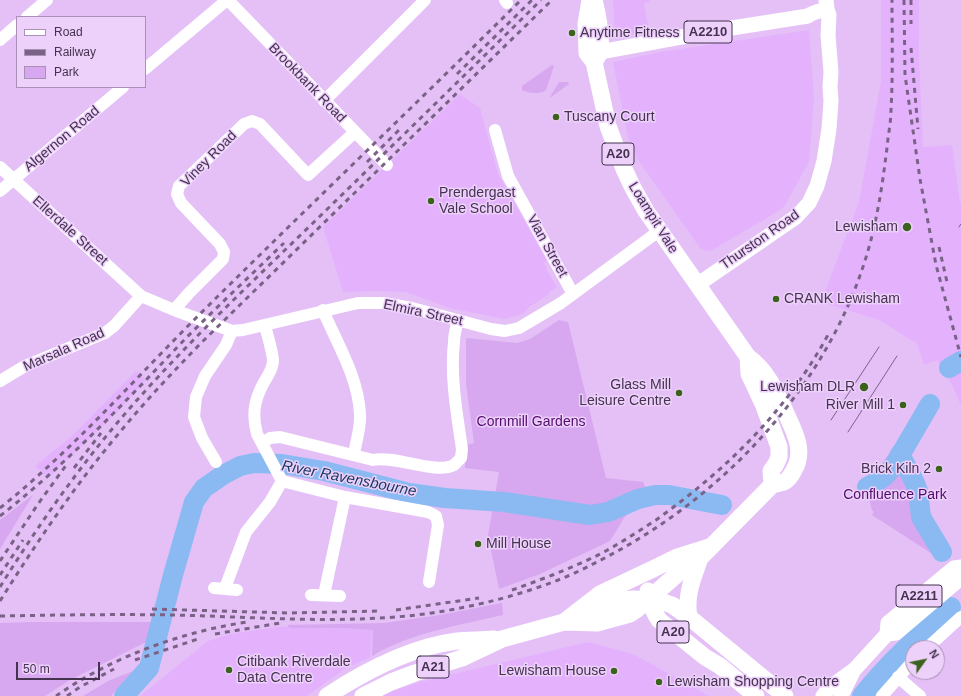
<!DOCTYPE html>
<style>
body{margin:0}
#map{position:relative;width:961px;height:696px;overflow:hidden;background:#e4c0f7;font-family:Helvetica,sans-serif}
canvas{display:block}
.legend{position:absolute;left:16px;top:16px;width:130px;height:72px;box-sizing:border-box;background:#edd1fb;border:1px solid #a991b6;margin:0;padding:5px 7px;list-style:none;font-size:12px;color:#44324e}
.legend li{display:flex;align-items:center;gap:8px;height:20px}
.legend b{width:20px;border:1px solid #a991b6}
.north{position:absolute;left:905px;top:640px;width:40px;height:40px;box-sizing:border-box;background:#edd1fb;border:1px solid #a991b6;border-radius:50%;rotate:57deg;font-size:11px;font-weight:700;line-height:16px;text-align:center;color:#44324e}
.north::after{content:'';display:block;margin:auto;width:14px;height:18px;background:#3b621c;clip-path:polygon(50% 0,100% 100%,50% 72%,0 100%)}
.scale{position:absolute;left:16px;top:662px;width:84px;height:18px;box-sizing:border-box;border:2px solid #44324e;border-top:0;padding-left:5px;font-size:12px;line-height:14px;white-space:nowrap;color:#44324e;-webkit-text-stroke:3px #edd1fb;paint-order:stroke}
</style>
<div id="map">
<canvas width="961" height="696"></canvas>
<ul class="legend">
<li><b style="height:5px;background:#fff"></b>Road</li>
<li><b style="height:5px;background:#7a6287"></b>Railway</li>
<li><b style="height:11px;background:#d7a7ef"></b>Park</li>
</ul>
<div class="north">N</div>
<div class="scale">50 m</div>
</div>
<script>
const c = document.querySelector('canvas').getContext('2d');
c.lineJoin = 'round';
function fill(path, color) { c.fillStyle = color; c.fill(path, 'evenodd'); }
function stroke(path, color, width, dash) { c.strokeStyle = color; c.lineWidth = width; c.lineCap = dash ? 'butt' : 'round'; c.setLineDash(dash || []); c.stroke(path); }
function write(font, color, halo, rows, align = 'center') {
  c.font = font + ' Helvetica,sans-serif'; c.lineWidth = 3; c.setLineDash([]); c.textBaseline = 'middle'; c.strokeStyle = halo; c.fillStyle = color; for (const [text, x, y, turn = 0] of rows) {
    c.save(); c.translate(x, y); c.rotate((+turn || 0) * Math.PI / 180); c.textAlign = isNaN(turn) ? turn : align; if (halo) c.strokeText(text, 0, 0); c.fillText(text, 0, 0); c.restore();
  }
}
fill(new Path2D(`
 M613,0H649L650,2L644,3L649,30L630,35L626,34L615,36Z
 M881,0H919V57L923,147L952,145L960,202H961V405L952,385L937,360L924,365L917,344L879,320L821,302L859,202L881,81Z
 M809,30L814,97L809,162L784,207L757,224L712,250L707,251L700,248L638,160L628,137L613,62L660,52Z
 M460,94L480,108L498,174L547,261L544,263L547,268L546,269L557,287L549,292L550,294L529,307L523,314L504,319L449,308L406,292L376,291L343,292L323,227Z
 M136,371L146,380L118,411L48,478L35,466L71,437Z
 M373,624L370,657L354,665H350L307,696H140L208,641L231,634L277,627Z
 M588,642L633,654L709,696H382L390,692L420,682Z`), '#e4b2fd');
fill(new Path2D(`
 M552,65L554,66L546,90C540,95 529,93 522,90V86Z
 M559,82H568L569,84L551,97H550Z
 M559,320L568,322L606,478L643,482L646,489L624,518L610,541L540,574L499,589L488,535L499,472L465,468L466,445L474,443L466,384V338L517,343L530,339Z
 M895,444L908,453L945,551L934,555L872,515L874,512L872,510L866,488Z
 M33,495L0,549V520Z
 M502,603L503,615C460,625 410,633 372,656L373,630L344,628H290L287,625L384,623L440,615Z
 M36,622H154L150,640L70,680L45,696H0V623Z
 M133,671L111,696H83L108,681Z`), '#d7a7ef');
stroke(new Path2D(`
 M949,368L961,361
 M900,454L915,483L918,491L921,517L942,552
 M867,487L878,481L886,475L895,464L930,404
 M124,696L149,668L173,575L194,502L204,488L223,475L240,466L254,463L282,464L324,471L409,493L445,498L504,502L590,515L608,512L638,499L655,495H669L722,505
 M862,696C888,663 919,635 951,607`), '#8bbaf3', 20);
stroke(new Path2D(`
 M228,0L387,165
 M505,0L507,3
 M27,17L47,0
 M0,40L17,25
 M145,69L227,0
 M324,101L425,0
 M495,130L508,176L573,294
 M0,167L141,296L174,310L232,331L243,330L358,303H384L412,308L491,329L505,331L519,328L561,303L659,231
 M0,191L123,87
 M174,310L189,293L223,259L224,252L220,244L181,203L177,194L179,186L244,124L252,121L260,124L308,175L355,132
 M323,310C337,344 358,376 360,414C361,428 356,441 354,454
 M265,325C267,335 273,352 273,361C273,369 267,377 263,384C254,401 252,415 257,434L282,481
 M0,381L25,366L105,333L114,326L141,296
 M262,443L270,438L280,437L373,460C395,455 435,475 454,465C456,463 459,460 461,458L462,449C457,414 450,377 454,342C454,334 456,327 458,320
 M216,462L202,438L194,417L196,397L205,376L226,345L232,331
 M282,481L345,497L428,512L436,516L438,525L429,582
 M214,588L237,590
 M225,588L246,532L270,502L282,481
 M311,595L340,596
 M324,595L345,497
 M927,648L961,617
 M898,677L920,696
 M882,696L913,661`), '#fff', 12);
stroke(new Path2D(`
 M600,52L719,30L808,16C813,12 821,11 827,9
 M697,285L796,217L809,203L817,186L824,161L829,129L831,101L830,87L831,72L828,35L829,15L827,9L826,0
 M887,634L896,633L961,578
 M823,696L829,688L855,669L887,634L888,623L954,568L961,567
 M841,696L853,672`), '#fff', 15);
stroke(new Path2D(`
 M590,0L586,24L587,53L594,62L608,126L624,169L633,188L646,211L748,357C766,370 775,389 784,409C793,429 806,450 794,470C792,474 788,480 784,482C780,483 776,484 772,485
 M594,62C596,59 599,55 600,51C602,34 598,16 594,0
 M748,357L749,374L764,406L779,447V457L776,464L771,471L772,485
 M648,591C649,601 653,611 659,620L705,657L720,666L756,696
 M582,608L604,606L624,600L633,599L660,601L672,605L689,617L785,696
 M689,617C685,595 693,578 700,558
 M564,622L597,623L630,614L636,610L682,570L700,558L772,485
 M327,696C365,671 411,647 457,641C469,640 482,640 494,639
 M363,696L391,682L415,673L462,658L502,639L564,622L600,594L655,568L677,557L712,546`), '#fff', 17);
stroke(new Path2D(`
 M959,227L961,224
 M831,420L879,347
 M848,432L897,356`), '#7a6287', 1);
stroke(new Path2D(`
 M904,0L905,75L920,179L936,265L961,357
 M911,0V24
 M911,48L918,129
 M457,74L532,0
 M367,162L401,128
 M939,247L947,282
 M74,468L101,433
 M0,508C75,448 138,375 207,307C311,204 417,103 521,0
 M0,516C68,463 127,400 186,338C218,306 251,275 284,243
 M0,561L38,504L67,464
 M0,575L23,540
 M0,587C39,524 81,464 130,408C187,343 251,283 314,222C390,148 466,74 541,0
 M512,590C543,579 575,567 604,552C622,542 639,531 656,520C727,469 787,411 829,333
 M0,601C38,540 78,481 125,426C149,397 175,370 201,343L552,0
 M152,609L289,613L380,611
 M396,610L479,598
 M0,616C58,615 116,614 174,615C260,617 347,625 432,613C478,606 525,594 568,576C584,569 599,561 614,553C741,484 847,362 876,218C881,195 884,171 887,148C888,135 891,122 891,110C893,73 892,36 892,0
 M215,634L280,623
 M135,660L198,639
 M56,696C110,658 183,631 248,622
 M67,696L80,687L114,669`), '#7a6287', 3, [5, 5]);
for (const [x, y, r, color] of [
 [572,33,4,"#3b621c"],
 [556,117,4,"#3b621c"],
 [431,201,4,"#3b621c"],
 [907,227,5,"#3b621c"],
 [776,299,4,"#3b621c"],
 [864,387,5,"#3b621c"],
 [679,393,4,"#3b621c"],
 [903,405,4,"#3b621c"],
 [939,469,4,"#3b621c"],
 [478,544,4,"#3b621c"],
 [229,670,4,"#3b621c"],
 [614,671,4,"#3b621c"],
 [659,682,4,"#3b621c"]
]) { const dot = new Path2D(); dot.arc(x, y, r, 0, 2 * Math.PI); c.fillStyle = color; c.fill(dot); stroke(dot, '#edd1fb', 1.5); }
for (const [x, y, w] of [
 [708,32,48],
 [618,154,32],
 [919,596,46],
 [673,632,32],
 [433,667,32]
]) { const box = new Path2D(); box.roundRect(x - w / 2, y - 11, w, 22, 3); c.fillStyle = '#edd1fb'; c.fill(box); stroke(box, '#44324e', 1); }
write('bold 13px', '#44324e', null, [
 ["A2210",708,32],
 ["A20",618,154],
 ["A2211",919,596],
 ["A20",673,632],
 ["A21",433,667]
]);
write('14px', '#44324e', '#edd1fb', [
 ["Anytime Fitness",580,33],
 ["Tuscany Court",564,117],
 ["Prendergast",439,193],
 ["Vale School",439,209],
 ["Lewisham",898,227,"right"],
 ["CRANK Lewisham",784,299],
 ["Glass Mill",671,385,"right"],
 ["Leisure Centre",671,401,"right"],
 ["Lewisham DLR",855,387,"right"],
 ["River Mill 1",895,405,"right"],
 ["Brick Kiln 2",931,469,"right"],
 ["Mill House",486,544],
 ["Citibank Riverdale",237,662],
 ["Data Centre",237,678],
 ["Lewisham House",606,671,"right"],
 ["Lewisham Shopping Centre",667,682]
], 'left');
write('14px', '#44324e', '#edd1fb', [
 ["Brookbank Road",307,83,46],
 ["Algernon Road",62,139,-40],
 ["Viney Road",209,159,-45],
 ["Loampit Vale",653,218,58],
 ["Ellerdale Street",70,231,42],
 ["Thurston Road",760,240,-35],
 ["Vian Street",547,246,61],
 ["Elmira Street",423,313,12],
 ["Marsala Road",64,350,-24]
]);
write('14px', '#520c6b', '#edd1fb', [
 ["Cornmill Gardens",531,422],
 ["Confluence Park",895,495]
]);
write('italic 15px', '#17375d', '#edd1fb', [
 ["River Ravensbourne",349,479,11]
]);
</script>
